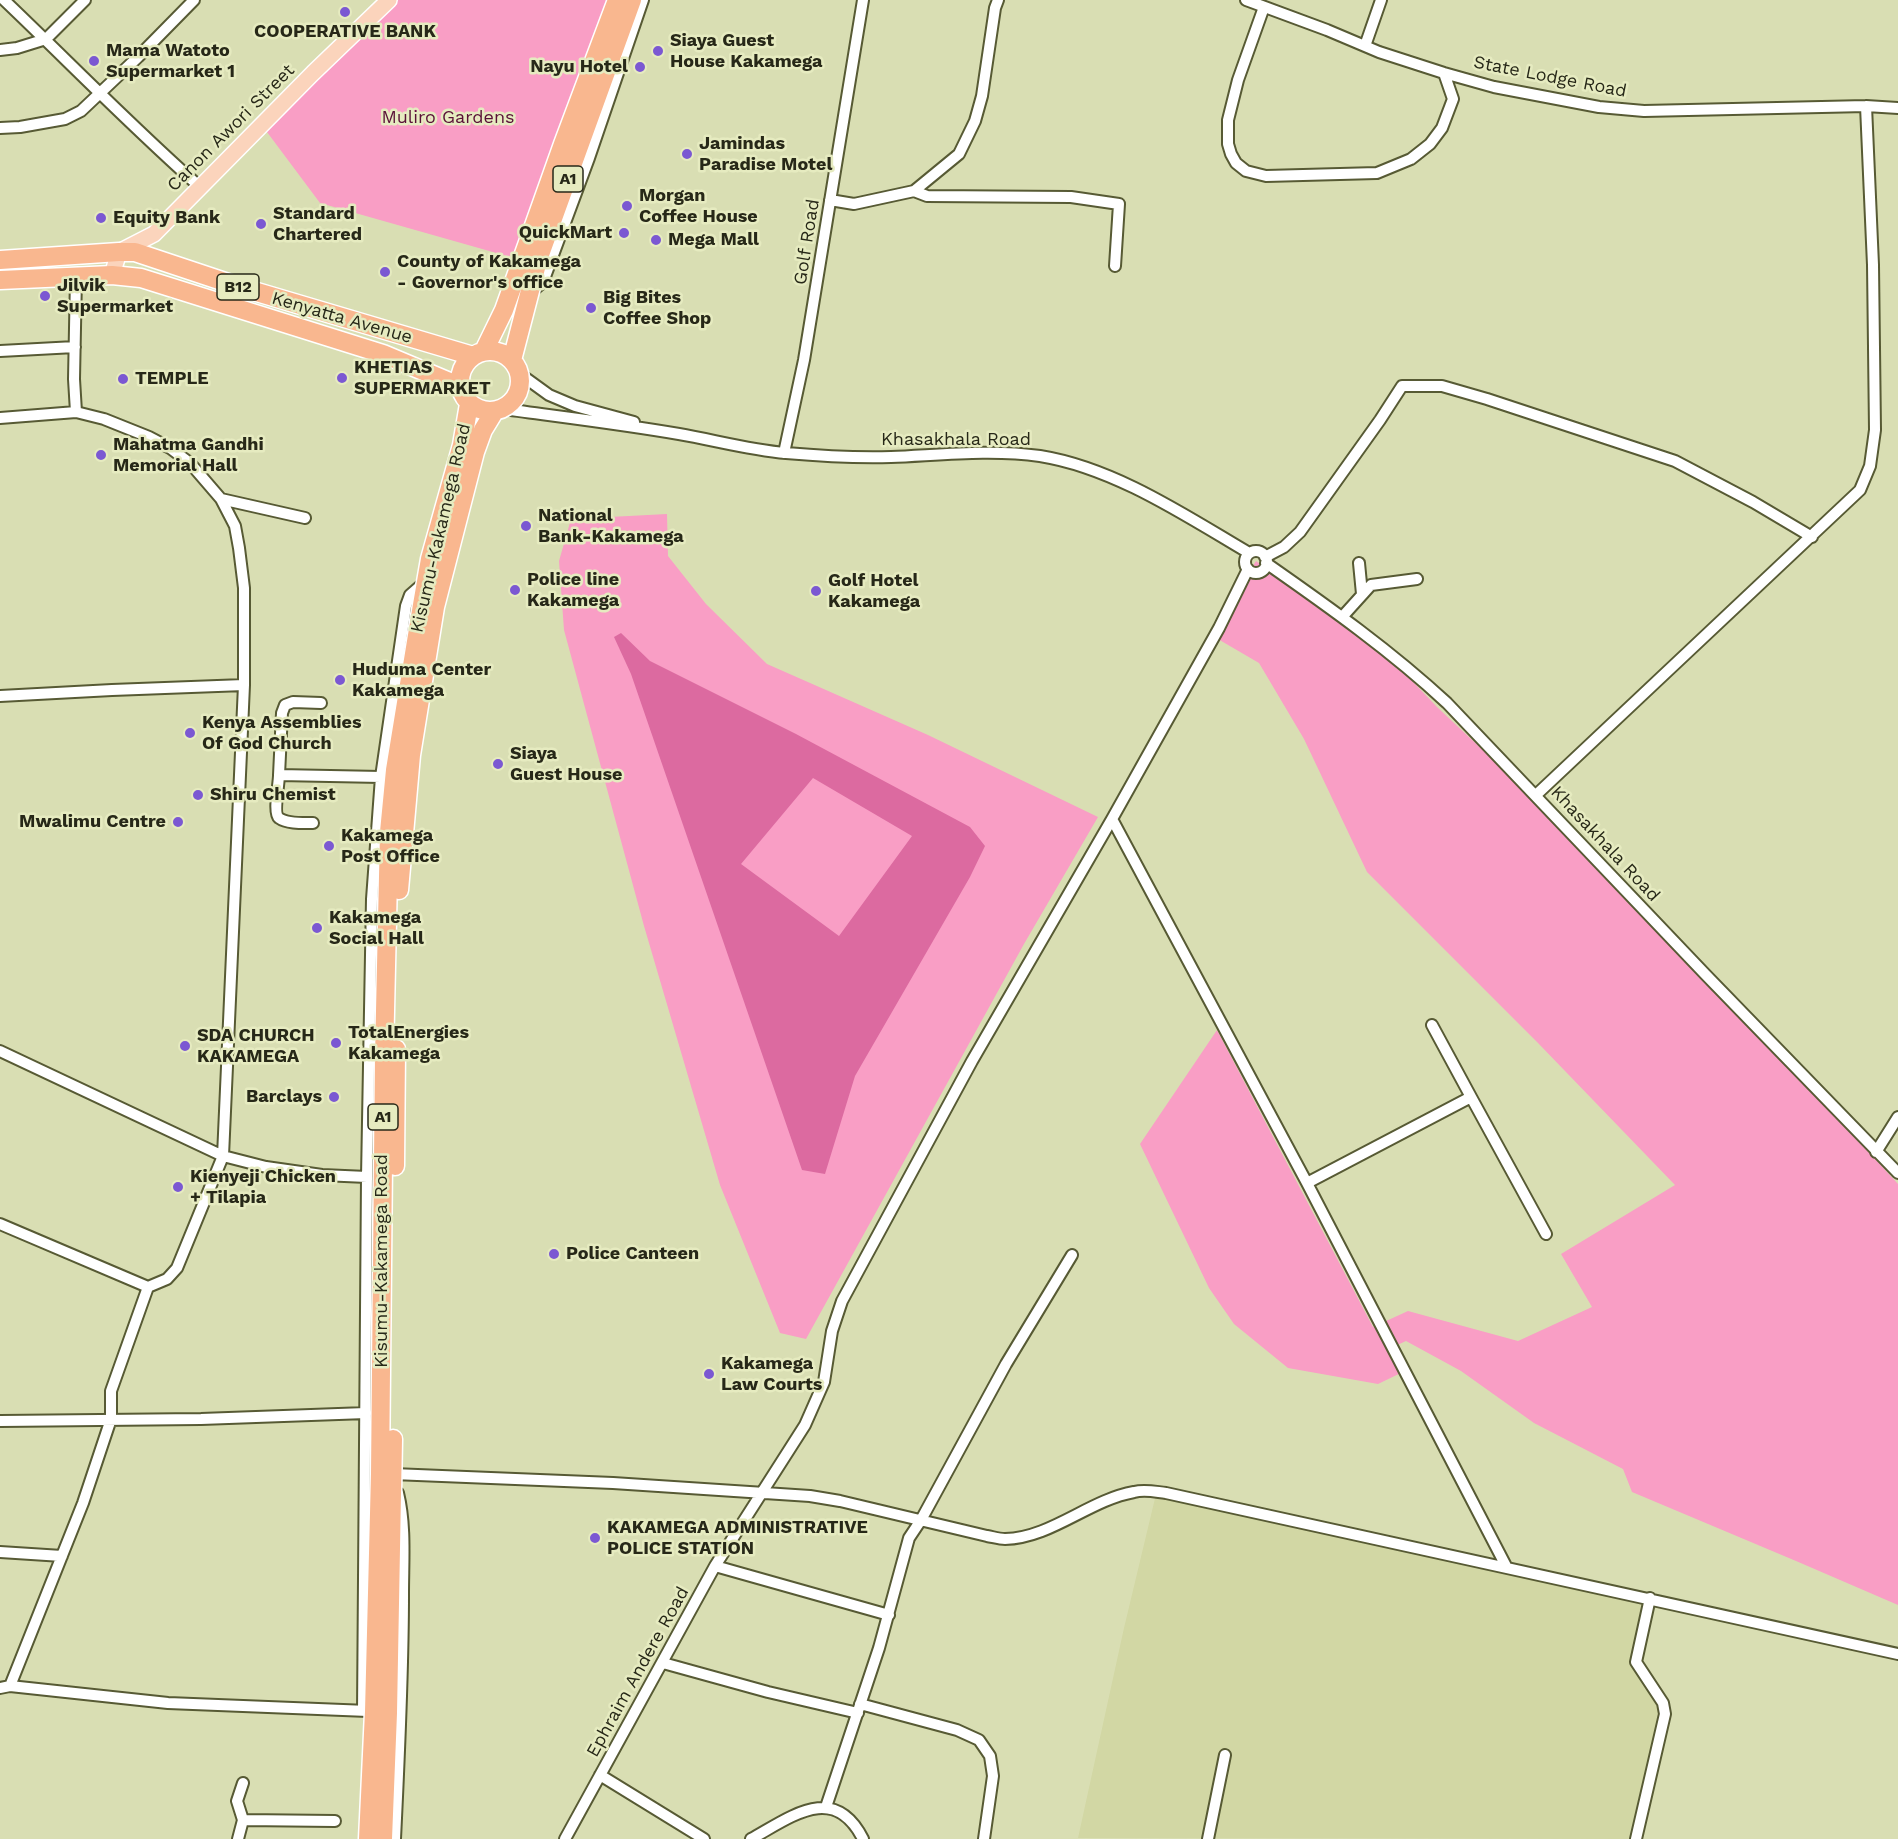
<!DOCTYPE html>
<style>
body{margin:0}
canvas{display:block;background:#d9deb3}
</style>
<canvas width="1898" height="1839"></canvas>
<script>
const c = document.querySelector('canvas').getContext('2d');
c.lineJoin = 'round';
function fill(path, color) { c.fillStyle = color; c.fill(path, 'evenodd'); }
function stroke(path, color, width, dash) { c.strokeStyle = color; c.lineWidth = width; c.lineCap = dash ? 'butt' : 'round'; c.setLineDash(dash || []); c.stroke(path); }
function write(font, color, halo, rows, align = 'center') {
  c.font = font + ' "Work Sans",sans-serif'; c.lineWidth = 5; c.setLineDash([]); c.textBaseline = 'middle'; c.strokeStyle = halo; c.fillStyle = color; for (const [text, x, y, turn = 0] of rows) {
    c.save(); c.translate(x, y); c.rotate((+turn || 0) * Math.PI / 180); c.textAlign = isNaN(turn) ? turn : align; if (halo) c.strokeText(text, 0, 0); c.fillText(text, 0, 0); c.restore();
  }
}
fill(new Path2D(`
 M1157,1490L1649,1599L1635,1655L1663,1704L1636,1839L1078,1838L1124,1628Z`), '#d2d7a4');
fill(new Path2D(`
 M388,0H616L521,260L320,203L261,124Z
 M667,514L668,556L706,604L767,664L928,735L1098,817L1024,944L806,1339L780,1333L720,1185L644,926L564,630L559,561L571,519Z
 M1256,561L1349,626L1397,665L1437,707L1535,799L1728,998L1898,1184V1605L1796,1561L1632,1492L1623,1469L1534,1423L1461,1371L1406,1341L1391,1348L1405,1371L1378,1384L1288,1368L1234,1324L1209,1288L1140,1144L1217,1030L1373,1327L1408,1311L1518,1341L1592,1307L1561,1254L1675,1185L1538,1043L1367,872L1304,739L1259,663L1211,635Z`), '#f99ec5');
fill(new Path2D(`
 M621,633L650,661L796,734L970,827L985,846L970,877L855,1076L825,1174L802,1170L631,674L614,637ZM813,778L912,836L839,936L741,864Z`), '#dc6aa0');
const street = new Path2D(`
 M4,0C69,62 132,127 200,187
 M1246,0L1327,30L1379,52L1444,73L1494,87L1599,107L1644,111L1866,106L1898,108
 M1264,7L1238,80L1228,120V144L1231,154L1236,163L1246,171L1266,176L1377,173L1411,159L1430,144L1442,128L1453,99L1444,73
 M1365,46L1381,0
 M0,50L17,48L46,39L85,0
 M0,128L20,127L65,119L81,111L138,57L194,0
 M914,191L927,196L1071,197L1119,204L1115,266
 M830,200L854,204L914,191L959,154L975,121L982,96L995,8L998,0
 M531,292L543,282L589,158L643,0
 M0,351L75,347
 M520,374L549,395L575,406L634,422
 M504,409C562,417 621,424 679,434C714,440 750,450 786,453C820,456 856,458 891,457C940,455 991,449 1040,456C1115,468 1186,516 1249,553
 M0,418L76,412
 M784,453L804,360L863,0
 M221,499L305,518
 M1245 562a11 11 0 1 1 22 0a11 11 0 1 1-22 0Z
 M1265,557L1284,547L1300,532L1380,420L1402,386H1442L1487,399L1675,461L1753,502L1812,537
 M1266,563C1329,607 1391,651 1447,703L1705,974L1898,1173
 M1359,563L1362,594
 M1343,616L1371,585L1417,579
 M0,696L112,690L244,685
 M321,703L293,702L285,705L282,713L279,775L381,777
 M279,775C279,784 273,813 279,818C287,824 304,823 313,823
 M1536,795L1860,490L1870,466L1875,430L1873,265L1866,106
 M1112,819L1307,1183L1506,1566
 M1432,1025L1471,1097
 M0,1051L223,1156L266,1167L322,1175L367,1177
 M1876,1152L1898,1117
 M1307,1183L1471,1097L1546,1234
 M0,1224L148,1287
 M0,1421L201,1419L366,1413
 M394,1478L393,1474L613,1483L810,1496L840,1501L987,1536C993,1537 999,1539 1005,1539C1051,1538 1089,1500 1134,1492C1145,1489 1156,1492 1166,1493L1898,1654
 M0,1552L62,1556
 M715,1566L889,1615
 M663,1663L768,1692L858,1713
 M10,1686L83,1503L111,1419V1391L148,1287L167,1279L177,1268L223,1156L244,685V588L239,548L235,526L221,499L190,463L170,448L149,437L104,419L76,412L74,379L76,277
 M0,1688L10,1686L168,1703L368,1711
 M860,1704L957,1730L979,1740L990,1756L993,1776L984,1839
 M363,1711L367,1177L372,899L381,777L406,606L410,595L426,581
 M600,1775L704,1839
 M826,1807L879,1648L909,1538L921,1520L1006,1364L1072,1255
 M243,1820L237,1801L243,1783
 M238,1839L243,1820L335,1821
 M395,1839C399,1757 403,1676 403,1594C403,1561 406,1526 398,1493
 M565,1839L715,1566L805,1425L824,1382L832,1331L842,1301L972,1061L1112,819L1219,628L1248,569
 M751,1839C791,1817 834,1782 863,1839
 M1208,1839L1225,1755
 M1636,1839L1665,1714L1663,1703L1636,1662L1650,1598`);
const primary = new Path2D(`
 M112,275L119,252L154,234L313,73L389,0`);
const highway = new Path2D(`
 M0,260L119,252H135L240,287L473,356
 M0,280L112,275L141,278L383,354L459,386
 M460 381a30 30 0 1 1 60 0a30 30 0 1 1-60 0Z
 M484,351L504,310L563,144L617,0
 M512,360L538,260L632,0
 M399,890L411,755L435,607L475,452L483,430L494,412
 M395,1166L396,1049
 M368,1839L374,1712L380,1474L384,1056L389,832L395,770L422,605L430,559L462,445L469,404
 M383,1839L388,1713L393,1439`);
stroke(street, '#575a34', 14);
stroke(primary, '#fff', 18);
stroke(highway, '#fff', 21);
stroke(street, '#fff', 10);
stroke(primary, '#fbd4bc', 15);
stroke(highway, '#f9b78f', 18);
for (const [x, y, r, color] of [
 [345,12,6,"#7b58d2"],
 [658,51,6,"#7b58d2"],
 [94,61,6,"#7b58d2"],
 [640,67,6,"#7b58d2"],
 [687,154,6,"#7b58d2"],
 [627,206,6,"#7b58d2"],
 [101,218,6,"#7b58d2"],
 [261,224,6,"#7b58d2"],
 [624,233,6,"#7b58d2"],
 [656,240,6,"#7b58d2"],
 [385,272,6,"#7b58d2"],
 [45,296,6,"#7b58d2"],
 [591,308,6,"#7b58d2"],
 [342,378,6,"#7b58d2"],
 [123,379,6,"#7b58d2"],
 [101,455,6,"#7b58d2"],
 [526,526,6,"#7b58d2"],
 [515,590,6,"#7b58d2"],
 [816,591,6,"#7b58d2"],
 [340,680,6,"#7b58d2"],
 [190,733,6,"#7b58d2"],
 [498,764,6,"#7b58d2"],
 [198,795,6,"#7b58d2"],
 [178,822,6,"#7b58d2"],
 [329,846,6,"#7b58d2"],
 [317,928,6,"#7b58d2"],
 [336,1043,6,"#7b58d2"],
 [185,1046,6,"#7b58d2"],
 [334,1097,6,"#7b58d2"],
 [178,1187,6,"#7b58d2"],
 [554,1254,6,"#7b58d2"],
 [709,1374,6,"#7b58d2"],
 [595,1538,6,"#7b58d2"]
]) { const dot = new Path2D(); dot.arc(x, y, r, 0, 2 * Math.PI); c.fillStyle = color; c.fill(dot); stroke(dot, '#e6ebc0', 2); }
for (const [x, y, w] of [
 [568,179,30],
 [238,287,42],
 [383,1117,30]
]) { const box = new Path2D(); box.roundRect(x - w / 2, y - 13, w, 26, 4.5); c.fillStyle = '#e6ebc0'; c.fill(box); stroke(box, '#272818', 1.5); }
write('bold 16px', '#272818', null, [
 ["A1",568,179],
 ["B12",238,287],
 ["A1",383,1117]
]);
write('bold 18px', '#272818', '#e6ebc0', [
 ["COOPERATIVE BANK",345,32,"center"],
 ["Siaya Guest",670,41],
 ["House Kakamega",670,62],
 ["Mama Watoto",106,51],
 ["Supermarket 1",106,72],
 ["Nayu Hotel",628,67,"right"],
 ["Jamindas",699,144],
 ["Paradise Motel",699,165],
 ["Morgan",639,196],
 ["Coffee House",639,217],
 ["Standard",273,214],
 ["Chartered",273,235],
 ["Equity Bank",113,218],
 ["QuickMart",612,233,"right"],
 ["Mega Mall",668,240],
 ["County of Kakamega",397,262],
 ["- Governor's office",397,283],
 ["Jilvik",57,286],
 ["Supermarket",57,307],
 ["Big Bites",603,298],
 ["Coffee Shop",603,319],
 ["KHETIAS",354,368],
 ["SUPERMARKET",354,389],
 ["TEMPLE",135,379],
 ["Mahatma Gandhi",113,445],
 ["Memorial Hall",113,466],
 ["National",538,516],
 ["Bank-Kakamega",538,537],
 ["Police line",527,580],
 ["Kakamega",527,601],
 ["Golf Hotel",828,581],
 ["Kakamega",828,602],
 ["Huduma Center",352,670],
 ["Kakamega",352,691],
 ["Kenya Assemblies",202,723],
 ["Of God Church",202,744],
 ["Siaya",510,754],
 ["Guest House",510,775],
 ["Shiru Chemist",210,795],
 ["Mwalimu Centre",166,822,"right"],
 ["Kakamega",341,836],
 ["Post Office",341,857],
 ["Kakamega",329,918],
 ["Social Hall",329,939],
 ["TotalEnergies",348,1033],
 ["Kakamega",348,1054],
 ["SDA CHURCH",197,1036],
 ["KAKAMEGA",197,1057],
 ["Barclays",322,1097,"right"],
 ["Kienyeji Chicken",190,1177],
 ["+ Tilapia",190,1198],
 ["Police Canteen",566,1254],
 ["Kakamega",721,1364],
 ["Law Courts",721,1385],
 ["KAKAMEGA ADMINISTRATIVE",607,1528],
 ["POLICE STATION",607,1549]
], 'left');
write('18px', '#272818', '#e6ebc0', [
 ["State Lodge Road",1550,77,11],
 ["Canon Awori Street",231,128,-45],
 ["Golf Road",807,242,-81],
 ["Kenyatta Avenue",342,318,16],
 ["Khasakhala Road",956,440],
 ["Kisumu-Kakamega Road",441,528,-77],
 ["Khasakhala Road",1605,844,47],
 ["Kisumu-Kakamega Road",382,1261,-90],
 ["Ephraim Andere Road",638,1672,-61]
]);
write('18px', '#591037', '#e6ebc0', [
 ["Muliro Gardens",448,118]
]);
</script>
